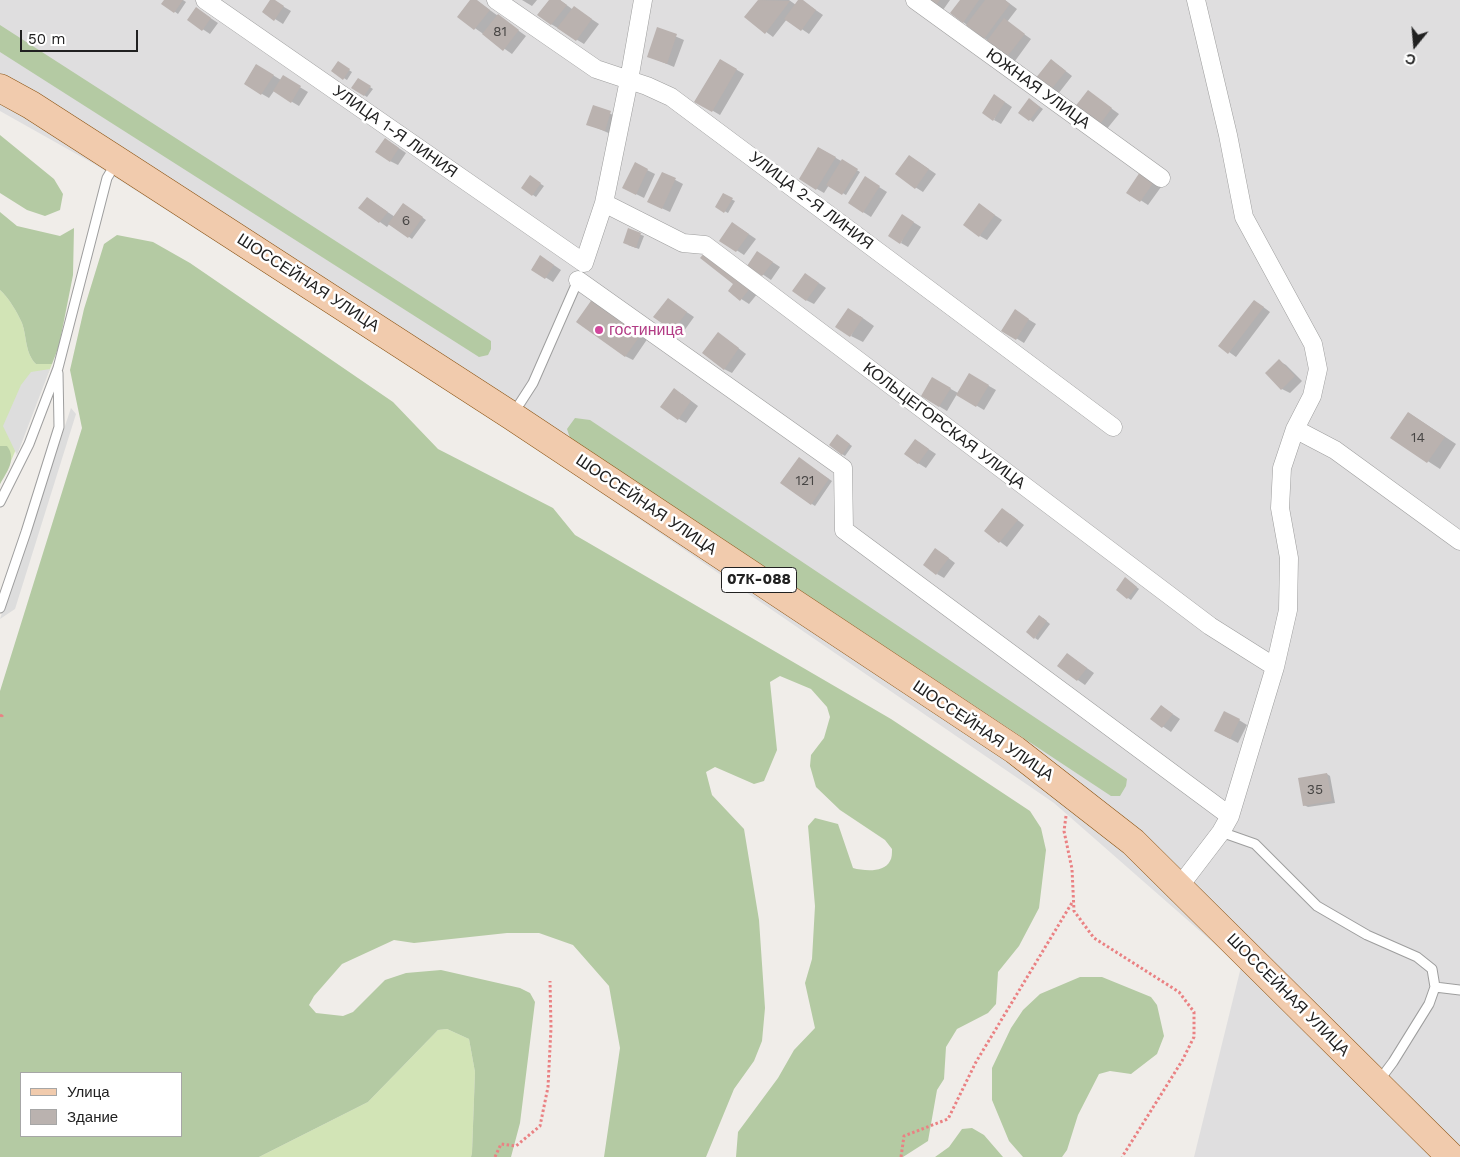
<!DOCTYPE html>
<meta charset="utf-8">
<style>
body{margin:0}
#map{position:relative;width:1460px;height:1157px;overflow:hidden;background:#f0ede9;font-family:"Work Sans",sans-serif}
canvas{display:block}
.legend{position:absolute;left:20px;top:1072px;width:162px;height:65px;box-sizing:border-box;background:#fff;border:1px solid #a6a6a6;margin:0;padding:6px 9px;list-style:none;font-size:15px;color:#212121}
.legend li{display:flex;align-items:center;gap:10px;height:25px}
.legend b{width:25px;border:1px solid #a6a6a6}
.north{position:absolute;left:1390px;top:20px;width:50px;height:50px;-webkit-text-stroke:4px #fff;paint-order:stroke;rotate:197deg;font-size:14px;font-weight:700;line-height:20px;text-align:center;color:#212121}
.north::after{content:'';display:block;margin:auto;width:18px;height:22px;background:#212121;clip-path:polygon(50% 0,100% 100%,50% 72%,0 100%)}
.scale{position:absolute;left:20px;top:30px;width:118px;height:22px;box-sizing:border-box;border:2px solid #212121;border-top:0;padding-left:6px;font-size:15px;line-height:18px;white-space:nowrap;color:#212121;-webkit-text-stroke:4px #fff;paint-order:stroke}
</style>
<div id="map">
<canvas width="1460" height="1157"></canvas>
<ul class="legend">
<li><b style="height:6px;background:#f1cbad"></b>Улица</li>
<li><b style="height:14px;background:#bab2af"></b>Здание</li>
</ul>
<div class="north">С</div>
<div class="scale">50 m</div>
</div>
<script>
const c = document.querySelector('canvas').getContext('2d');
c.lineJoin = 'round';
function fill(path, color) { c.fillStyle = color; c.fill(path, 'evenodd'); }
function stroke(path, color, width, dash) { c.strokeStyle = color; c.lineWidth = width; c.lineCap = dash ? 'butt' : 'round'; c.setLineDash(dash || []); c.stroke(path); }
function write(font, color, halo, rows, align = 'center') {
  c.font = font + ' "Work Sans",sans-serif'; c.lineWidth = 5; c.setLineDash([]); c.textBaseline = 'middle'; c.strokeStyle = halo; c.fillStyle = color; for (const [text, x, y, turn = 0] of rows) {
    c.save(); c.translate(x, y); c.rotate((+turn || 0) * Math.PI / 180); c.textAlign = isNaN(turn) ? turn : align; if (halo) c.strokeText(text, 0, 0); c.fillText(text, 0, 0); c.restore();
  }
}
fill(new Path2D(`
 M0,0H1460V1157H1194L1241,967L1054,803L499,423L96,165L0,111Z`), '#dfdedf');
fill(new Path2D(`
 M0,290C9,298 17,312 22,323C27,337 25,353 36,364H52L11,461L0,484Z
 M447,1029L469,1039L475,1072L472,1153L471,1157H259L368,1102L438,1030Z`), '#d2e4b6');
fill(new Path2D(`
 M0,25L491,341V349L488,355L479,357L0,52Z
 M0,135L54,179L63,194L60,210L45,216L27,210L0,193Z
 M0,212L17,226L60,236L74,228L73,275L59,346L52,364H36C25,353 27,337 22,323C17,312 9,298 0,290Z
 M117,235L153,242L190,263L393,402L438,449L553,508L575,535L891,719L1030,811L1041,828L1046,850L1039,908L1019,946L998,972L996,1004L988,1013L957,1029L946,1047L944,1079L937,1090L928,1141L903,1157H736L738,1132L778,1078L794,1050L815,1028L805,983L812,959L815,906L808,826L815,818L838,824L853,868C864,871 884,873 890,861C892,858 892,853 892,849L885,840L840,810L816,787L810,766L811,755L824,738L830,717L827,707L811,689L780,676L770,682L777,750L764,781L754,784L715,767L706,772L712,795L744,829L759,920L765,1008L762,1041L754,1061L734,1089L706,1157H604L620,1048L609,986L573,945L539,933H507L414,943L394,940L342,964L314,996L309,1005L316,1013L343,1016L353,1012L385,980L406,973L441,970L520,988L530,993L535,1002L520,1123L511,1157H471L472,1153L475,1072L469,1039L447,1029L438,1030L368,1102L259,1157H0V691L82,428L70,370L84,309L104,244ZM21,1073H181V1136H21Z
 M575,418L590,420L1127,779L1126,786L1120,796H1111L570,438L567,429Z
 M0,446H7C17,459 7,472 0,484Z
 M1080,977H1102L1151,997L1157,1005L1164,1036L1157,1054L1131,1074L1110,1071L1099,1074L1078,1115L1067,1150L1062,1157H1023L1009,1141L992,1100V1068L1011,1028L1023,1010L1040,994Z
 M972,1128L984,1135L1003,1157H935L949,1147L962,1129Z`), '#b4caa3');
fill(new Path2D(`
 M50,369L17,455L3,426L21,385L31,372Z
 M71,408L76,414L15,609L0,619Z`), '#ddd');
fill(new Path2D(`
 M165,0H183L186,2L178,14L163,3Z
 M272,0L291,11L283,24L264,12Z
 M471,0L480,3L526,36L512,54L459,17Z
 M522,0H537L532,6Z
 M550,0H560L572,9L581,12L599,24L584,44L551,24Z
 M760,0H789L796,5L801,0L823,15L809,34L787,19L773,37L746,17Z
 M927,0H950L943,10Z
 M961,0H1005L1017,9L1007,22L1031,39L1015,61L963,22Z
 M197,9L218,23L210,34L189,20Z
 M658,29L684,40L674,67L648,56Z
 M720,60L744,74L720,115L696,101Z
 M338,63L352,72L347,80L332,71Z
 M256,65L281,80L283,77L308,92L299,106L274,91L269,98L245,84Z
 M1058,65L1072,76L1058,94L1051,90Z
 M359,80L373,89L367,97L353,88Z
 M1089,92L1119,114L1106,130L1098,126Z
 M1002,100L1012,107L1001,124L994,120Z
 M1033,102L1043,109L1033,122L1020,112Z
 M594,107L618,117L613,135L588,124Z
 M393,144L406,153L398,165L390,161Z
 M819,148L860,172L846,195L829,185L824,193L800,179Z
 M917,161L936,174L923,192L915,187Z
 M647,170L655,174L644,198L632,192Z
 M662,173L683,184L670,212L657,206Z
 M530,177L544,186L536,197L523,188Z
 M865,178L887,192L871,217L849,203Z
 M1148,178L1161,187L1148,205L1128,192Z
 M723,195L735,201L728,213L717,207Z
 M367,198L395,217L407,207L426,220L412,239L390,223L387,227L380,222L360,208Z
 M986,209L1002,220L987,240L980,236Z
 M910,220L921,227L908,247L901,243Z
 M740,228L756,239L744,255L721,240Z
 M629,230L644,236L639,249L628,245Z
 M765,257L780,267L771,280L749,265Z
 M548,261L561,270L553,282L532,269Z
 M813,279L826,288L814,304L806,300Z
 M735,284L758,293L749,304L729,291Z
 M593,300L648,338L633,360L625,356Z
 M675,304L694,317L681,335L655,317Z
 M1262,306L1270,312L1236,357L1229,352Z
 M1015,311L1036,324L1024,343L1003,330Z
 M860,316L874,326L863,342L851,336Z
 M725,338L746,354L732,373L724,369Z
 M1279,361L1286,365L1302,381L1290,393L1282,389Z
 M970,375L996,390L984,410L957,394L947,411L922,396L933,379L958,393Z
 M682,394L698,406L686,423L679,419Z
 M1409,413L1456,444L1440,469L1392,438Z
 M841,438L852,446L845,456L842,454Z
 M915,440L936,454L926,468L918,463Z
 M802,461L832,481L815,506L812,504Z
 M1010,514L1024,525L1007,547L986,531Z
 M943,554L955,563L944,578L937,574Z
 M1129,581L1139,589L1131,600L1128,598Z
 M1043,618L1050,624L1038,640L1035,638Z
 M1067,654L1094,673L1085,685L1058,666Z
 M1161,706L1180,719L1171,732L1152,719Z
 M1239,720L1247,725L1238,743L1223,735Z
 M1327,774L1330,776L1335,803L1308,807L1304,805Z`), '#0003');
fill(new Path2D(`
 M164,0H183L174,13L161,4Z
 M270,0H275L284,6L274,21L262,12Z
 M470,0H477L490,10L474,30L457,17Z
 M549,0H560L567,5L551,25L537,15Z
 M758,0L790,1L765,34L744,17Z
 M798,0H803L816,10L801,31L784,19Z
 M925,0H940L935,7Z
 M960,0H979L963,23L950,13Z
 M985,0H1005L1010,4L984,39L966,25Z
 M574,6L592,19L576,41L557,28Z
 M196,7L211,18L202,31L187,20Z
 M498,14L519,30L503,51L482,34Z
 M1004,18L1025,34L1006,58L986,42Z
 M657,27L677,34L667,64L647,57Z
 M720,59L737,69L712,112L694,102Z
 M1051,59L1066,71L1050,91L1035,79Z
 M338,61L350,69L343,80L331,71Z
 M256,64L274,75L261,95L244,84Z
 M283,75L301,86L291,103L273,91Z
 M358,78L371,86L364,96L351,88Z
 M1088,90L1112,108L1098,127L1074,108Z
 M994,94L1005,102L993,121L982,113Z
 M1029,98L1040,107L1029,121L1018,113Z
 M593,105L611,111L605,131L586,125Z
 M385,138L399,148L390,162L375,152Z
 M818,147L836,157L816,190L799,179Z
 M909,155L929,169L915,189L895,174Z
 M842,159L858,169L842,195L826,185Z
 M635,162L648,169L636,195L622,188Z
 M662,172L676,178L662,209L647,202Z
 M1140,172L1154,182L1140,202L1126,193Z
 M530,175L541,183L532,196L521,188Z
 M865,176L880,186L863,213L848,203Z
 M723,193L733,198L724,213L715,207Z
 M367,197L388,212L379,223L358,208Z
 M403,203L423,217L408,238L388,224Z
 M979,203L995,215L979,237L963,225Z
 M902,214L914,222L900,244L888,236Z
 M732,222L749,234L736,252L719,241Z
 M628,228L641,233L636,248L623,243Z
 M757,251L773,262L762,276L747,266Z
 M705,252L751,287L740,301L728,291L733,284L700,258Z
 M540,255L554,265L545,279L531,270Z
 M805,273L819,283L806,301L792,291Z
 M593,298L642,333L625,357L576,322Z
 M668,298L687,312L673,331L653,317Z
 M1254,300L1264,307L1228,354L1218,346Z
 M848,308L863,318L850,337L835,327Z
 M1015,309L1029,319L1016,340L1001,331Z
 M718,332L739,348L724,370L702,353Z
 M1279,359L1295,376L1281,390L1265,373Z
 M969,373L989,385L976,407L956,395Z
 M932,377L951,388L939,407L921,396Z
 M674,388L691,401L678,420L660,407Z
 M1408,412L1445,437L1427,463L1390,438Z
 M837,434L850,444L842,455L829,445Z
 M915,439L929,449L918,464L904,454Z
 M799,457L829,479L811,505L780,483Z
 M1002,508L1018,520L999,543L984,531Z
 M935,548L949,558L936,575L923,565Z
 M1125,577L1137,587L1127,599L1116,590Z
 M1039,615L1047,621L1034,639L1026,632Z
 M1067,653L1087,668L1077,681L1057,666Z
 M1161,705L1173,714L1162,728L1150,719Z
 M1224,711L1240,719L1230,739L1214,731Z
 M1327,773L1332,801L1303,806L1298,778Z`), '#bab2af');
const lane = new Path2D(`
 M513,414L533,383L579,278
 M0,502L29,444L58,368L107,178L116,163
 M0,608L26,532L59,427L58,373
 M1221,832L1255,844L1317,906L1367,935L1417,957L1432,969L1435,987L1429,1004L1393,1062L1378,1082
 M1435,987L1460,990`);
const street = new Path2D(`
 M205,0L584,263L604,203L629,80L643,0
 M496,0L596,69L647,86L671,97L1113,427
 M915,0L1161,178
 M604,203L683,243L705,245L1210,626L1275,667
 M578,280L843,468L844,530L1230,816
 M1295,429L1335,450L1460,541
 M1179,887L1221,832L1230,816L1275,667L1288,610L1289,558L1280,508L1282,468L1295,429L1312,396L1318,369L1313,344L1244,217L1228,135L1196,0`);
const primary = new Path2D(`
 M0,88L31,105L118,161L512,416L1015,750L1133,842L1451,1157`);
stroke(lane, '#9e9e9e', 11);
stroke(street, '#9e9e9e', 19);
stroke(primary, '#8c5413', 29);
stroke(new Path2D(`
 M0,715L2,716L0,718
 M1066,816L1064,831L1072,869L1074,911L1094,938L1179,992L1194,1012V1037L1182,1061L1122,1157
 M495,1157L501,1144L516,1146L540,1126L548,1087L551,1028L550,981
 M901,1157L904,1136L948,1119L976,1062L1073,901`), '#ea8183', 3, [2.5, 2.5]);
stroke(lane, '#fff', 9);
stroke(street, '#fff', 18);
stroke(primary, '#f1cbad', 28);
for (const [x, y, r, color] of [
 [599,330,5,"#d1479c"]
]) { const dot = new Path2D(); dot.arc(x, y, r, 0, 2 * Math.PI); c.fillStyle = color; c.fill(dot); stroke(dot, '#fff', 2); }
write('14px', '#474544', null, [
 ["81",500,32],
 ["6",406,221],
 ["14",1418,438],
 ["121",805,481],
 ["35",1315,790]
]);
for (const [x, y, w] of [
 [759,580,75]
]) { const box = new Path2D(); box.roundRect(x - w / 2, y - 12.5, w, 25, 4); c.fillStyle = '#fff'; c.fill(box); stroke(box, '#212121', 1); }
write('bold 15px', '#212121', null, [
 ["07К-088",759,580]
]);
write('16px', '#212121', '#fff', [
 ["ЮЖНАЯ УЛИЦА",1038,89,36],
 ["УЛИЦА 1-Я ЛИНИЯ",395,132,35],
 ["УЛИЦА 2-Я ЛИНИЯ",811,201,37],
 ["ШОССЕЙНАЯ УЛИЦА",308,283,33],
 ["КОЛЬЦЕГОРСКАЯ УЛИЦА",944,426,37],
 ["ШОССЕЙНАЯ УЛИЦА",646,505,34],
 ["ШОССЕЙНАЯ УЛИЦА",983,731,34],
 ["ШОССЕЙНАЯ УЛИЦА",1288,995,45]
]);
write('16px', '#b23c85', '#fff', [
 ["гостиница",609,330]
], 'left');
</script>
